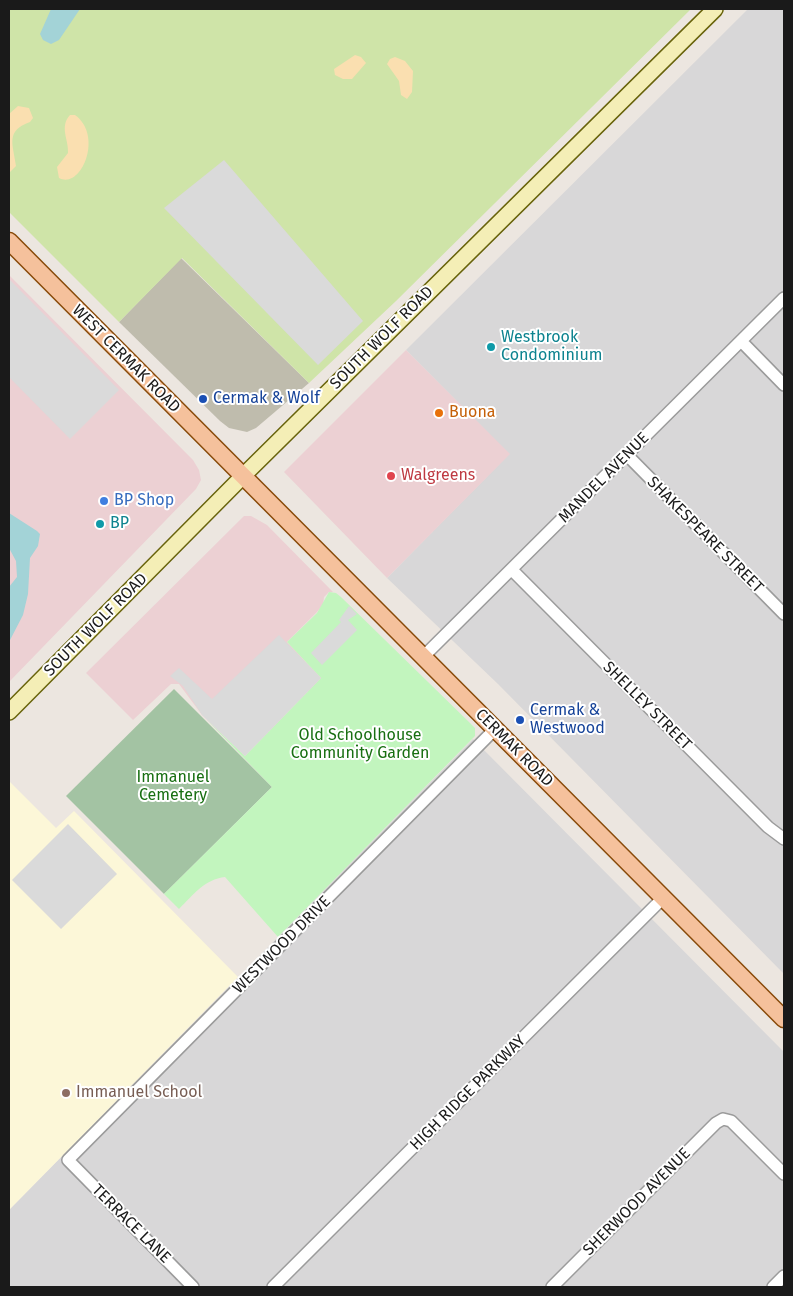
<!DOCTYPE html>
<style>
body{margin:0}
#map{position:relative;width:793px;height:1296px;overflow:hidden;background:#ece6e0;font-family:"Fira Sans",sans-serif}
canvas{display:block}
.frame{position:absolute;inset:0;border:10px solid #1a1a1a;pointer-events:none}
</style>
<div id="map">
<canvas width="793" height="1296"></canvas>
<div class="frame"></div>
</div>
<script>
const c = document.querySelector('canvas').getContext('2d');
c.lineJoin = 'round';
function fill(path, color) { c.fillStyle = color; c.fill(path, 'evenodd'); }
function stroke(path, color, width, dash) { c.strokeStyle = color; c.lineWidth = width; c.lineCap = dash ? 'butt' : 'round'; c.setLineDash(dash || []); c.stroke(path); }
function write(font, color, halo, rows, align = 'center') {
  c.font = font + ' "Fira Sans",sans-serif'; c.lineWidth = 4; c.setLineDash([]); c.textBaseline = 'middle'; c.strokeStyle = halo; c.fillStyle = color; for (const [text, x, y, turn = 0] of rows) {
    c.save(); c.translate(x, y); c.rotate((+turn || 0) * Math.PI / 180); c.textAlign = isNaN(turn) ? turn : align; if (halo) c.strokeText(text, 0, 0); c.fillText(text, 0, 0); c.restore();
  }
}
fill(new Path2D(`
 M748,9H784V974L498,684L387,578L509,454L406,350Z
 M473,739L784,1052V1287H9V1210Z`), '#d8d7d8');
fill(new Path2D(`
 M9,275L193,460L199,470L201,480L196,489L9,682Z
 M406,350L510,454L387,578L284,472Z
 M244,516H251L267,525L333,592H329L324,597L323,605L317,612L287,642L321,678L245,756L202,715L179,684H171L133,720L86,673Z`), '#ecd0d3');
fill(new Path2D(`
 M9,781L56,828L74,811L238,977L9,1210Z`), '#fcf7d8');
fill(new Path2D(`
 M181,258L309,383L256,428L247,432L229,428L220,421L119,322Z`), '#bfbcad');
fill(new Path2D(`
 M9,9H691L396,301L309,383L182,258L119,322L9,212Z`), '#cfe4a8');
fill(new Path2D(`
 M355,55L361,57L366,63L352,79H343L335,75L334,69Z
 M395,57L405,61L413,71L412,92L407,99L401,95L399,81L387,64L390,59Z
 M18,106L29,108L33,118L30,122C5,131 13,144 16,166L10,172L9,114Z
 M70,115H75C104,136 81,190 59,178L57,167L68,153C69,140 59,127 70,115Z`), '#fadfb0');
fill(new Path2D(`
 M174,689L272,787L164,894L66,796Z`), '#a3c3a3');
fill(new Path2D(`
 M329,592L336,593L341,597L470,723L475,728V736L278,937L225,877C205,879 193,895 179,909L164,894L272,787L206,719L245,756L321,678L287,642L317,613Z`), '#c2f5be');
fill(new Path2D(`
 M224,160L363,321L318,365L164,208Z
 M9,279L119,390L70,439L9,377Z
 M349,606L357,614L348,620L357,630L322,665L311,653L341,622L339,620Z
 M279,635L321,678L245,756L202,715L183,686L170,676L179,668L212,699Z
 M68,824L117,874L61,929L12,880Z`), '#dadada');
fill(new Path2D(`
 M51,9H80L59,40L51,44L43,40L40,34Z
 M9,513L37,531L40,534L38,546L30,558L28,594L23,615L9,642V587L17,577L16,561L9,548Z`), '#a3d3d7');
const street = new Path2D(`
 M741,341L784,385
 M627,455L784,614
 M512,570L768,827L784,839
 M423,657L784,298
 M193,1287L68,1160L495,729
 M273,1287L663,898
 M552,1287L716,1123L723,1119L731,1121L784,1174
 M773,1287L784,1276`);
const secondary = new Path2D(`
 M9,712L243,476L715,9`);
const primary = new Path2D(`
 M9,241L784,1019`);
stroke(street, '#9b9b9b', 14);
stroke(secondary, '#68630b', 18);
stroke(primary, '#884a09', 19);
stroke(street, '#fff', 11);
stroke(secondary, '#f4eeb6', 15);
stroke(primary, '#f5c19c', 16);
for (const [x, y, r, color] of [
 [491,347,5,"#0f9aa8"],
 [203,399,5,"#1a4fb4"],
 [439,413,5,"#e8710a"],
 [391,476,5,"#e0444e"],
 [104,501,5,"#3f7fe0"],
 [100,524,5,"#0f9aa8"],
 [520,720,5,"#1a4fb4"],
 [66,1093,5,"#8d6e63"]
]) { const dot = new Path2D(); dot.arc(x, y, r, 0, 2 * Math.PI); c.fillStyle = color; c.fill(dot); stroke(dot, '#fff', 2); }
write('16px', '#1a1a1a', '#fff', [
 ["SOUTH WOLF ROAD",382,338,-45],
 ["WEST CERMAK ROAD",126,359,45],
 ["MANDEL AVENUE",604,478,-45],
 ["SHAKESPEARE STREET",705,535,45],
 ["SOUTH WOLF ROAD",96,625,-45],
 ["SHELLEY STREET",647,706,45],
 ["CERMAK ROAD",514,748,45],
 ["WESTWOOD DRIVE",282,945,-45],
 ["HIGH RIDGE PARKWAY",468,1093,-45],
 ["SHERWOOD AVENUE",637,1202,-45],
 ["TERRACE LANE",131,1224,45]
]);
write('16px', '#0d838f', '#fff', [
 ["Westbrook",501,338],
 ["Condominium",501,356],
 ["BP",110,524]
], 'left');
write('16px', '#164399', '#fff', [
 ["Cermak & Wolf",213,399],
 ["Cermak &",530,711],
 ["Westwood",530,729]
], 'left');
write('16px', '#c56008', '#fff', [
 ["Buona",449,413]
], 'left');
write('16px', '#be3a42', '#fff', [
 ["Walgreens",401,476]
], 'left');
write('16px', '#366cbe', '#fff', [
 ["BP Shop",114,501]
], 'left');
write('16px', '#186f12', '#fff', [
 ["Old Schoolhouse",360,736],
 ["Community Garden",360,754],
 ["Immanuel",173,778],
 ["Cemetery",173,796]
]);
write('16px', '#785e54', '#fff', [
 ["Immanuel School",76,1093]
], 'left');
</script>
